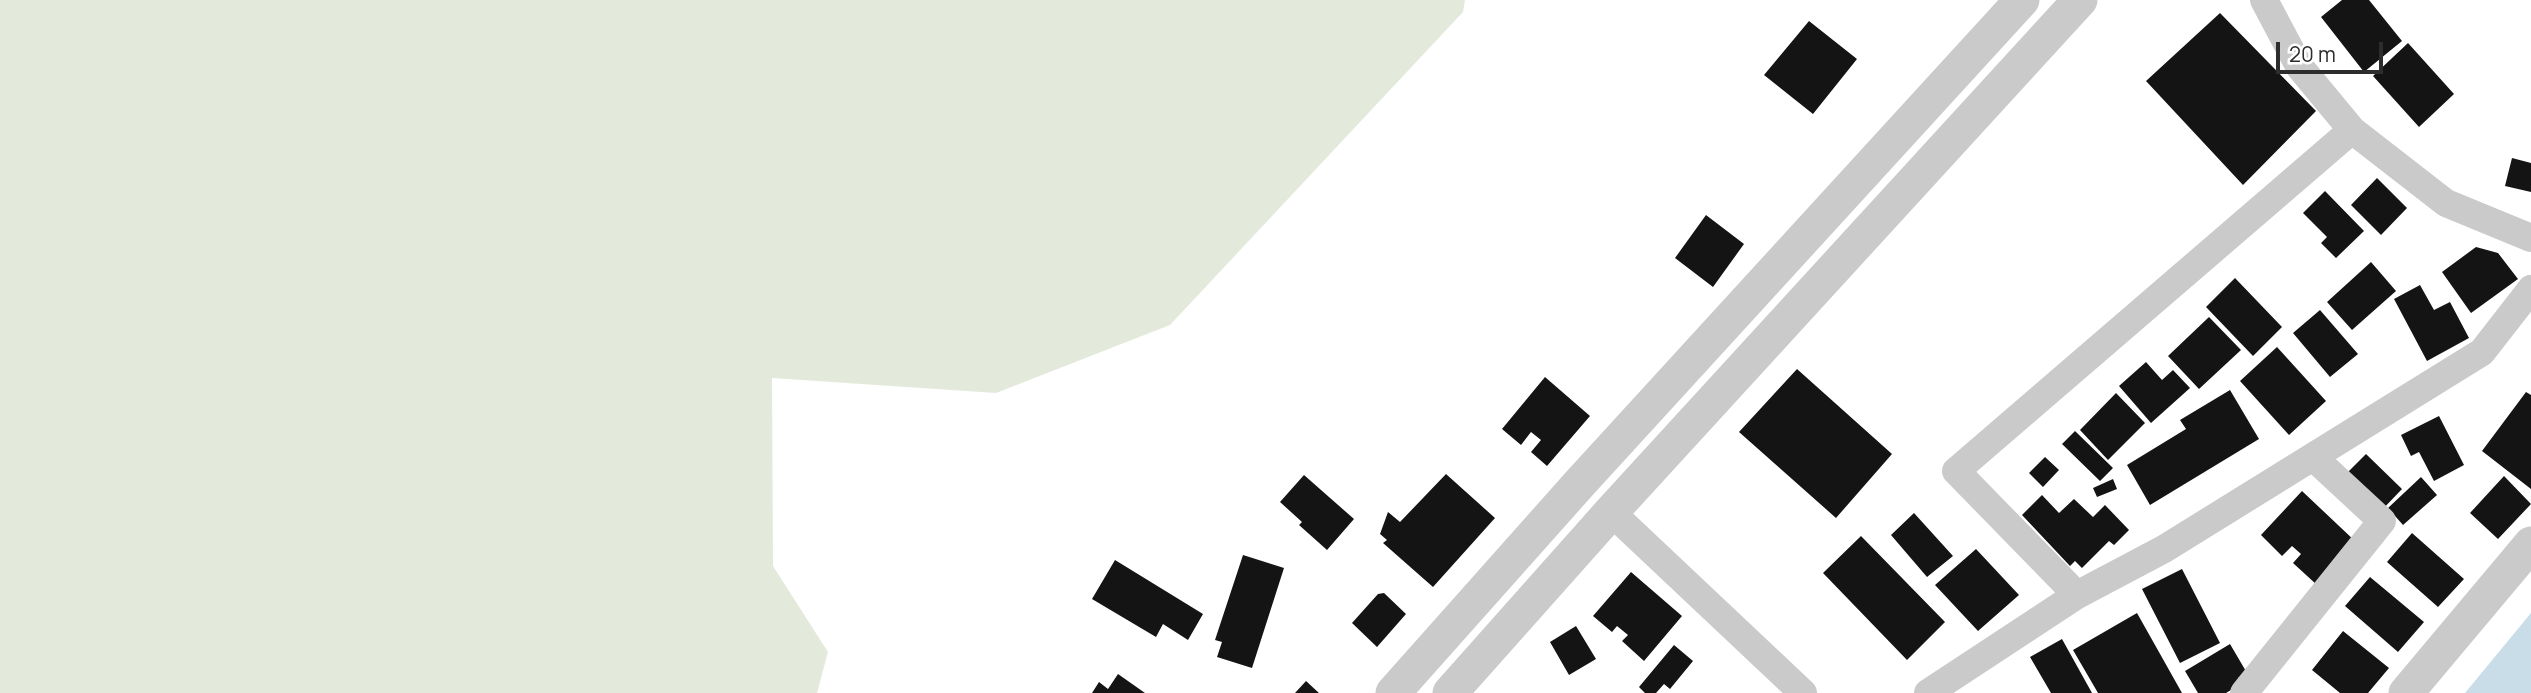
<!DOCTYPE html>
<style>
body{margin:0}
#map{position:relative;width:2531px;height:693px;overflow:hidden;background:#fff;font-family:Manrope,sans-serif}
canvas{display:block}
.scale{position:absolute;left:2276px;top:42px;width:107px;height:32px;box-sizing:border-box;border:4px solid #2d2d2d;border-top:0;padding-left:9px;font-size:21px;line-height:24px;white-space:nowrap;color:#2d2d2d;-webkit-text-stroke:5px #fff;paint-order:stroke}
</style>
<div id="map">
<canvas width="2531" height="693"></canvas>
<div class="scale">20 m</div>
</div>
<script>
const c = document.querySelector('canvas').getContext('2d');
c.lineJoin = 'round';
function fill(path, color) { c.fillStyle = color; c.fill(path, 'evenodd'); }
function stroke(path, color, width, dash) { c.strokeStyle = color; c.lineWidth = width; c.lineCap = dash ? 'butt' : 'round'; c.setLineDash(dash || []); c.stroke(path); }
fill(new Path2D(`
 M0,0H1465L1463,12L1170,325L996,393L772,378L773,566L828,652L817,693H0Z`), '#e3eadb');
fill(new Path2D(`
 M2531,613V693H2465Z`), '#c8dde8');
fill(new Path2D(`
 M2342,0H2369L2402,41L2364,72L2321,17Z
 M2220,13L2316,111L2243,185L2146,81Z
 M1809,21L1857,59L1813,114L1764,75Z
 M2408,43L2454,94L2419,127L2373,76Z
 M2512,158L2531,163V192L2505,186Z
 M2377,178L2407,208L2381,235L2351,205Z
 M2325,191L2364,231L2336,258L2321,243L2327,237L2303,213Z
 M1706,215L1744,244L1713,287L1675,258Z
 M2476,247L2498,253L2518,279L2471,313L2442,272Z
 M2371,262L2396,291L2352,330L2327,302Z
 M2235,278L2282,327L2253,356L2206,307Z
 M2420,285L2434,310L2450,302L2469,338L2427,361L2394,299Z
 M2320,310L2358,354L2330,377L2293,333Z
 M2209,317L2241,350L2199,389L2168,356Z
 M2277,347L2326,401L2289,435L2240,381Z
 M2146,362L2162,380L2173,370L2190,388L2151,423L2119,386Z
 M1797,369L1892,454L1836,518L1739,432Z
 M1545,377L1590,416L1547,466L1531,452L1541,440L1531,432L1521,445L1502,429Z
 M2230,390L2259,439L2150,505L2127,465L2186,429L2180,420Z
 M2526,392L2531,395V489L2482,451Z
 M2116,393L2145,423L2108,460L2080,430Z
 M2439,416L2464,465L2434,481L2419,452L2411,456L2401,435Z
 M2075,431L2113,468L2100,481L2062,444Z
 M2366,454L2402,489L2380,512L2344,476Z
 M2045,457L2059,470L2043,487L2029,473Z
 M1446,474L1495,518L1433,587L1383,543L1387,540L1380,534L1388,512L1400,522Z
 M1304,475L1354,519L1327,550L1299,525L1302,522L1280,502Z
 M2504,476L2531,504L2498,539L2470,513Z
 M2421,477L2437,495L2403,525L2388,508Z
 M2113,479L2117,489L2097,497L2093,488Z
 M2302,491L2356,542L2317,585L2293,563L2301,554L2292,546L2282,556L2261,535Z
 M2042,495L2059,513L2074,499L2093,517L2105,505L2129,530L2114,545L2109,541L2082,568L2075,561L2070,566L2022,515Z
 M1914,513L1953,556L1927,577L1891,535Z
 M2412,533L2464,579L2438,607L2387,562Z
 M1861,536L1945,622L1907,660L1823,573Z
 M1976,549L2019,595L1978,631L1935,585Z
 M1243,555L1284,568L1252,668L1217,657L1222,642L1215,640Z
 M1115,560L1203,614L1188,640L1163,624L1156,637L1092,599Z
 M2182,569L2220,643L2180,663L2142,589Z
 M1631,572L1682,616L1644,661L1622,641L1628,635L1617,626L1612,632L1593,616Z
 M2370,577L2424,622L2398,652L2345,606Z
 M1384,593L1406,614L1377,647L1352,623L1378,594Z
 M2137,613L2182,693H2098L2073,650Z
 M1576,626L1596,659L1569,675L1550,642Z
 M2343,631L2389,668L2368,693H2340L2312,670Z
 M2062,639L2092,693H2051L2030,657Z
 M2230,644L2247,673L2238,678L2241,684L2226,693H2198L2185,671Z
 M1674,645L1693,661L1670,689L1664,684L1656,693H1645L1639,687Z
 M1118,674L1145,693H1092L1099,682L1108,689Z
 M1306,681L1319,693H1295Z`), '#141414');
stroke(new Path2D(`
 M2264,0L2299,66L2352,130L2446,203L2531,238
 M1611,512L1803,693
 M2077,595L1956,471L2352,130
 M1928,693L2077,595L2164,549L2482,352L2531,289
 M2244,693L2382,521L2313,457`), '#cacaca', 28);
stroke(new Path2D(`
 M1393,693L1579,484L2022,0
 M1450,693L1611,512L2080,0
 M2406,693L2531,544`), '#cacaca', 35);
</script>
